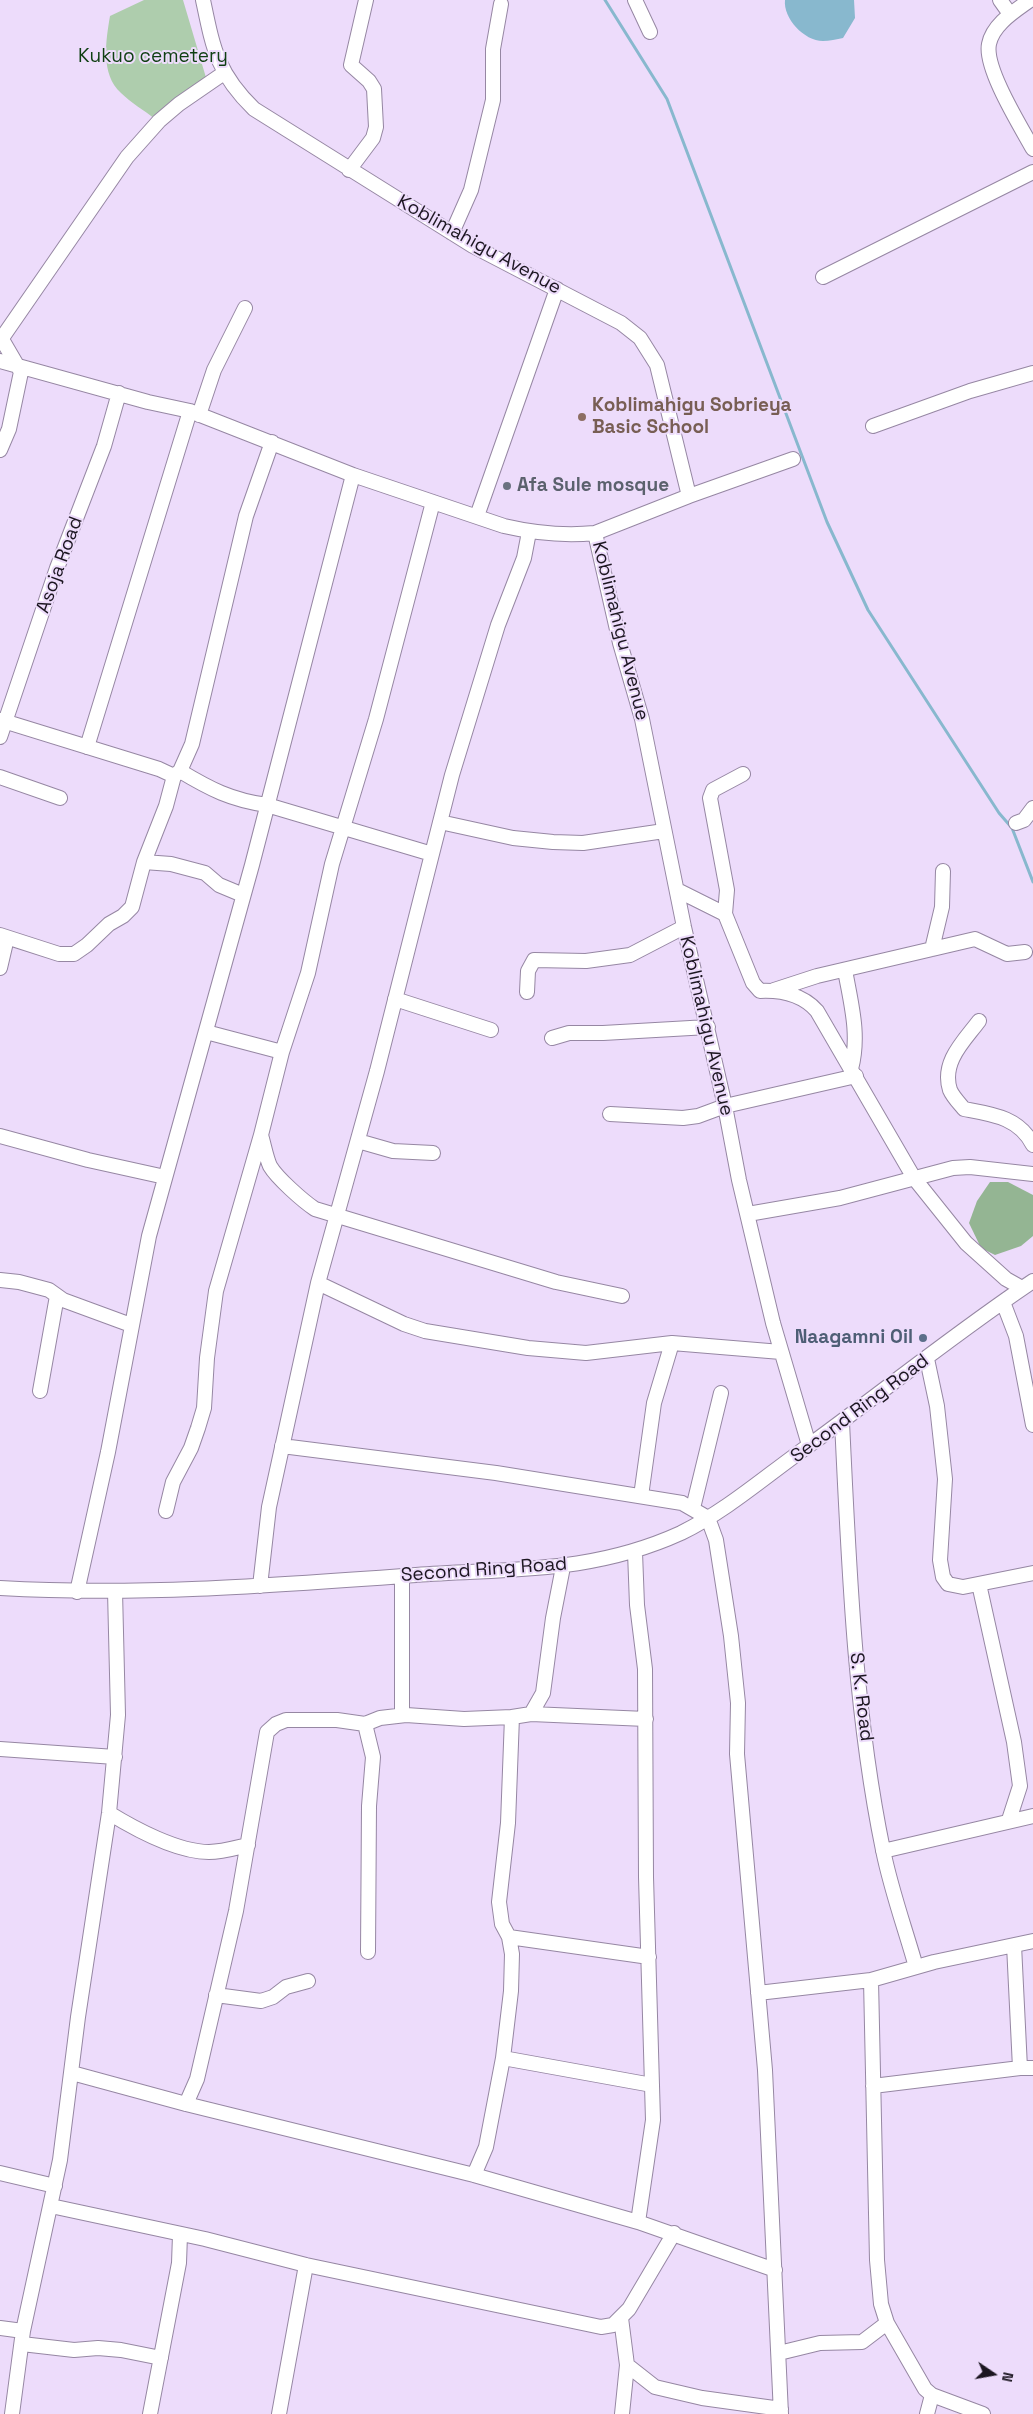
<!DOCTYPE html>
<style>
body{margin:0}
#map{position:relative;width:1033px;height:2414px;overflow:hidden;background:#eddcfb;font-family:"Space Grotesk",sans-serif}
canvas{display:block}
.north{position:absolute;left:968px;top:2349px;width:50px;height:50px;-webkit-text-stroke:4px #eddcfb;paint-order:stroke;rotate:102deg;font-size:14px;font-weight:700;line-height:20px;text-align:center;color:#1c1621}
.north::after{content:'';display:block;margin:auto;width:18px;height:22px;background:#1c1621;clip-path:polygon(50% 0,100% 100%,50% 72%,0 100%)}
</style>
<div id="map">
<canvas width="1033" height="2414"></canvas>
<div class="north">N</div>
</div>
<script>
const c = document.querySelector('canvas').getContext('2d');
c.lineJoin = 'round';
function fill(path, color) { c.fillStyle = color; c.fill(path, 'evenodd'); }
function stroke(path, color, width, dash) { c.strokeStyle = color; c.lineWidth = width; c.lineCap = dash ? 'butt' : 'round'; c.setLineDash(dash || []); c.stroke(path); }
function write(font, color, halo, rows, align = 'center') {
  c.font = font + ' "Space Grotesk",sans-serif'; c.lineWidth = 4; c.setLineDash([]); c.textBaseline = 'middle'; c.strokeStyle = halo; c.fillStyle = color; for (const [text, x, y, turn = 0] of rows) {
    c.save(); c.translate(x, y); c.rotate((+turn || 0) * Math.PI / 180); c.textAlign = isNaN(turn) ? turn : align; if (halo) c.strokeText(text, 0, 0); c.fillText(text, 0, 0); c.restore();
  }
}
fill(new Path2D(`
 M144,0H183L207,81L155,119C144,110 131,103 121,93C100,74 106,40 110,16Z`), '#aecdad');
fill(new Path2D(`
 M990,1182H1008L1033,1195V1236L1021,1246L995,1255L981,1248L969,1223L977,1201Z`), '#94b593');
fill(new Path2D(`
 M785,0H854L855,18L843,38C837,39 829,41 823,41C804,41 783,18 785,0Z`), '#88b8ce');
stroke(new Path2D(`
 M605,0L667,99L827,522L868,610L999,813L1012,828L1033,882`), '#88b8ce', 3);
const minor = new Path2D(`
 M203,0C213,48 217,73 254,109L473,246L621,323L640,338L657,365L689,496L595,533L620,643L642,719L684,927L725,1106L739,1180L773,1323L809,1445
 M635,0L650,32
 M1000,0L1010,14
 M1030,0C1015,11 993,24 989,44C984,68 1021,127 1033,149
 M349,170L373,138L376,127L374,89L369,81L351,65L366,0
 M452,233L471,190L493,100V49L501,4
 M823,277L1033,172
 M0,336L21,372L9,429L0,450
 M2,338L127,157L159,121L179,104L224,73
 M0,361L148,402L190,411L353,475L504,526C534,533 564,536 595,533
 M199,415L214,370L245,308
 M873,426L970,391L1033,373
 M689,496L793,459
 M477,516L557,289
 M0,720L159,769L174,776
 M0,737L57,568L104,446L119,393
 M87,747L190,411
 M180,771C210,789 231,800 267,805L432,854
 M743,774L713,790L710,798L727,890L725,914L753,983L760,991C781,990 803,995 817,1011L914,1178L966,1243L1006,1279L1022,1288
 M0,777L60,798
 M440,822L513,838L553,842L583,843L664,831
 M1016,823L1024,820L1033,808
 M144,862L171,864L205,873L219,885L243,895
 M677,890L725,914
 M0,935L59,954H74L87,945L109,924L123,916L132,907L144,862L166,806L174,776L180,771L192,744L246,516L272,442
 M932,949L942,907L943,871
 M0,968L7,938
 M845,970C851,1004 860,1035 851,1069
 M774,990L817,976L975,939L1007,954L1025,952
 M527,992L528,971L534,960L586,961L630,955L684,927
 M395,999L491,1030
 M979,1021C964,1041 941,1062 950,1090C953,1097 960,1104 964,1109C991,1114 1019,1117 1033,1145
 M206,1032L282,1052
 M552,1038L569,1033H603L708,1027
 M610,1114L683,1118L698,1116L725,1106L856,1076
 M261,1135C264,1145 266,1157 270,1166C277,1178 303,1201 315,1209L556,1282L622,1296
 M0,1136L88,1160L165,1177
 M358,1141L393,1151L433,1153
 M748,1214L840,1198L953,1168L970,1167L1033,1174
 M0,1280L19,1282L49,1290L63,1300L131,1325
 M318,1283L404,1324L425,1331L528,1348L586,1353L672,1343L781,1352
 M1003,1302L1016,1336L1033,1425
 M927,1359L937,1406L945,1479L940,1560L943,1577L948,1584L963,1587L1033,1573
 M40,1391L57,1296
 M842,1422C849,1565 854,1709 883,1850C891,1890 905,1928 916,1967
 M282,1446L496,1473L682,1503L708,1518L716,1540L731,1636L738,1703L737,1754L765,2070L781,2414
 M641,1496L654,1403L672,1343
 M693,1508L721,1393
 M166,1511L173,1482L191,1448L198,1428L204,1408L207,1358L216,1291L261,1135L282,1052L308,973L332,864L376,719L433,502
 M635,1552L637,1605L645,1669L646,1877L653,2120L638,2222
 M402,1576V1715
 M979,1584L1014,1742L1020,1786L1009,1820
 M260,1586L269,1507L318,1283L377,1071L452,775L498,625L524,558L529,532
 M0,1588C139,1596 278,1585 416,1575C511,1568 591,1574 681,1533C728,1510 768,1474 811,1444C885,1390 957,1332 1033,1281
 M77,1592L108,1452L149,1236L252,865L353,475
 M531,1714L646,1719
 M365,1724L373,1757L369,1806L368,1952
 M0,1749L115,1757
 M109,1813C135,1829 178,1852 209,1852C222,1852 235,1848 248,1845
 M883,1851L1033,1816
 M509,1937L649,1957
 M1014,1945L1020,2068
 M871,1980L877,2260L881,2304L887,2323L925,2389L932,2395L983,2414
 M758,1993L871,1980L934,1962L1033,1941
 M216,1995L261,2001L273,1997L286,1987L308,1981
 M503,2058L652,2085
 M72,2073L186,2104L474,2175L638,2222L775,2270
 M873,2086L1020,2068H1033
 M186,2104L197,2079L236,1911L267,1732L276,1724L286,1720H337L365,1724L380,1718L406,1715L464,1719L512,1717
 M0,2173L55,2186
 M474,2175L486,2147L503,2058L511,1991L512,1954L509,1937L502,1924L499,1902L508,1823L512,1717L531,1714L543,1693L553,1618L563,1567
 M51,2206L205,2239L306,2265L601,2327L613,2325L629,2309L674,2233
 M621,2318L627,2365L622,2414
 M0,2328L23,2331
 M22,2344L74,2350L98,2348L121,2350L161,2358
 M779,2353L820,2343L862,2342L887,2323
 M627,2365L655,2387L702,2398L781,2409
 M12,2414L23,2331L60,2160L78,2017L109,1813L118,1715L115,1591
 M150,2414L179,2263L180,2235
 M279,2414L306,2265
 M927,2414L932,2395`);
stroke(minor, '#9687a3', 16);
stroke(minor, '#fff', 14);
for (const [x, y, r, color] of [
 [582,417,5,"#8d6e63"],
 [507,486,5,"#6b7280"],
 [923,1338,5,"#5c6f8a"]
]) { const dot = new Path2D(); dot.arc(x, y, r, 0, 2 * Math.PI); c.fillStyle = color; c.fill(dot); stroke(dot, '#eddcfb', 2); }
write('19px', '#0f3f12', '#eddcfb', [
 ["Kukuo cemetery",153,57]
]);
write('19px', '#1c1621', '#eddcfb', [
 ["Koblimahigu Avenue",479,245,29],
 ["Asoja Road",60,565,-70],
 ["Koblimahigu Avenue",620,631,76],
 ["Koblimahigu Avenue",706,1026,77],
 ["Second Ring Road",860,1409,-37],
 ["Second Ring Road",484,1570,-4],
 ["S. K. Road",861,1697,83]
]);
write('bold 19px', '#785e54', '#eddcfb', [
 ["Koblimahigu Sobrieya",592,406],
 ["Basic School",592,428]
], 'left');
write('bold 19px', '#5b616d', '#eddcfb', [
 ["Afa Sule mosque",517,486]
], 'left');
write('bold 19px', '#4e5e75', '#eddcfb', [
 ["Naagamni Oil",913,1338]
], 'right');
</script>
